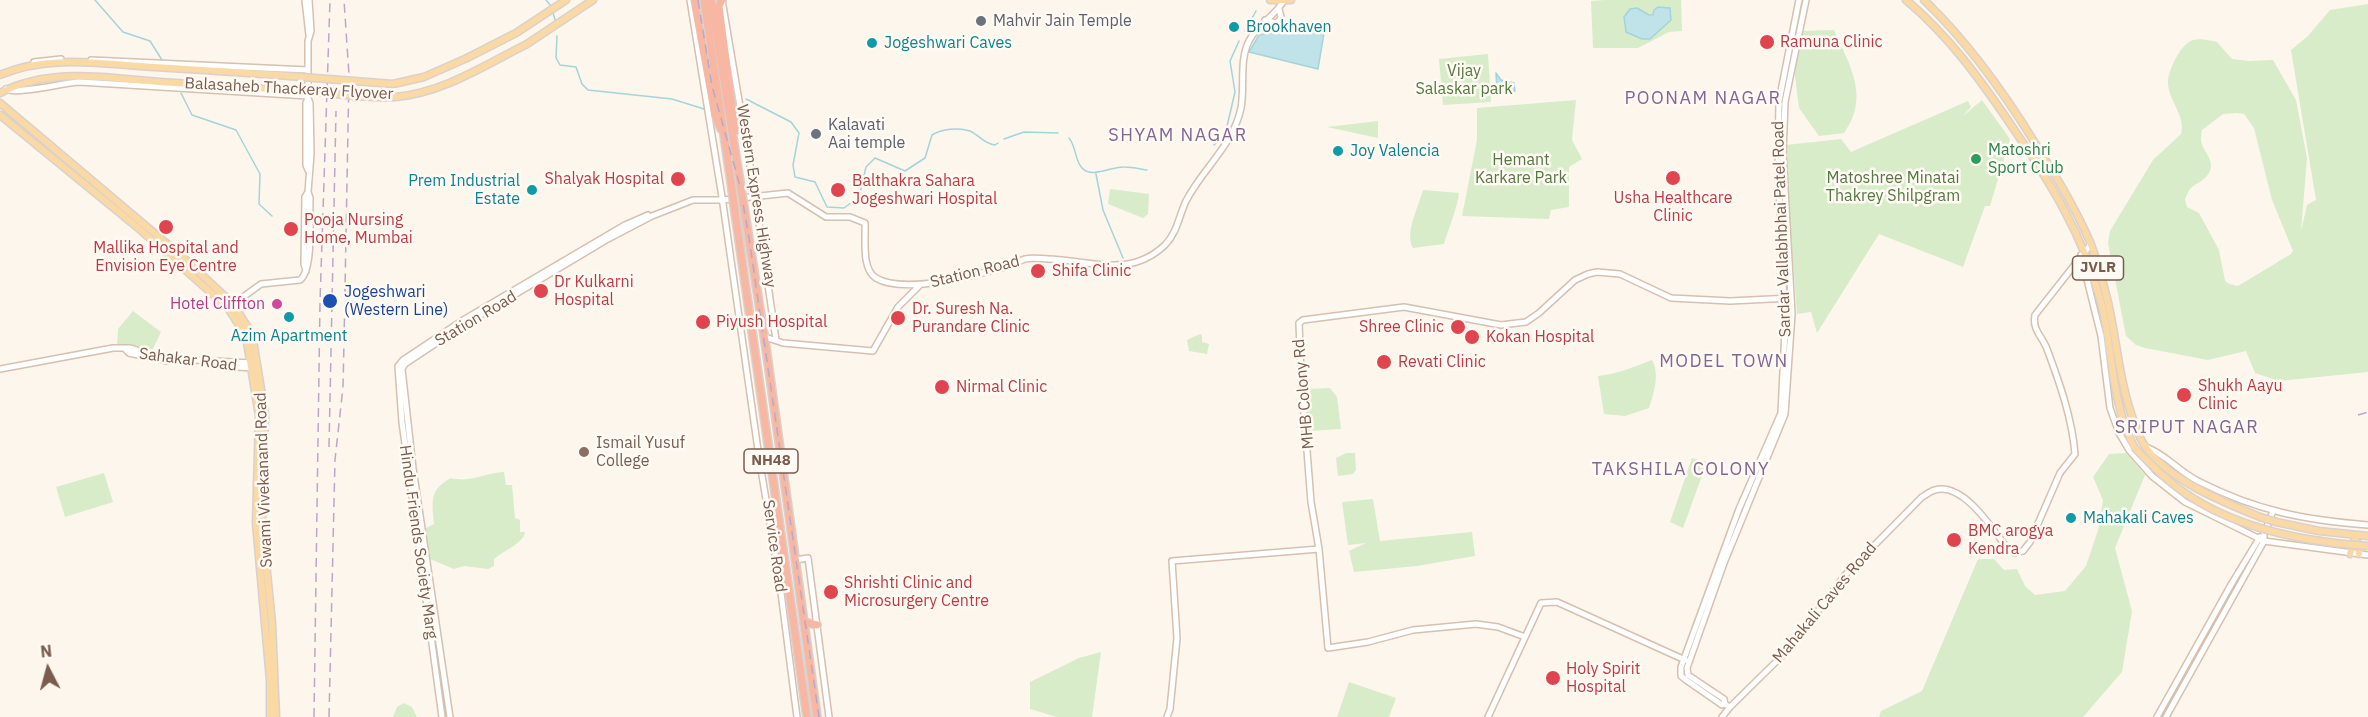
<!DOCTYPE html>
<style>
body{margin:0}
#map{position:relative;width:2368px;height:717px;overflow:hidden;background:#fdf6ec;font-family:"IBM Plex Sans",sans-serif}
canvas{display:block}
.north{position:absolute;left:18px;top:639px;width:60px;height:60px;-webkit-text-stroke:4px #fffaf3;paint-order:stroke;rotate:354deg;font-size:16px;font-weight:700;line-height:24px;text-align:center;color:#7a5c4d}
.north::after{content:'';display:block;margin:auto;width:21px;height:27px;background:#7a5c4d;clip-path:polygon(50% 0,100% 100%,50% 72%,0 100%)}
</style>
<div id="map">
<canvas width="2368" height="717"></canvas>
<div class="north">N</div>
</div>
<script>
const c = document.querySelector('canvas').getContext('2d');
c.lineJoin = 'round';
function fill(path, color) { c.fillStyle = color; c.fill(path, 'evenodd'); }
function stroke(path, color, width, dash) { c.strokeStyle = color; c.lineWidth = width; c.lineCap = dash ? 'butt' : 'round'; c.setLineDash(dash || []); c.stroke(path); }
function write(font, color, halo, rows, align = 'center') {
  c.font = font + ' "IBM Plex Sans",sans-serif'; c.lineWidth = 5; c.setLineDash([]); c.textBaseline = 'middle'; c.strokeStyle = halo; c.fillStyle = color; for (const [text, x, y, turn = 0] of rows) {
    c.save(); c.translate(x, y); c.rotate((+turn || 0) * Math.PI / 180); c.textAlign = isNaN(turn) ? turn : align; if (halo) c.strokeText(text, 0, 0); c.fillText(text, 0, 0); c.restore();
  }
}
fill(new Path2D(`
 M1605,0H1681L1682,31L1669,32L1638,48H1593L1591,1Z
 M2368,4V372L2279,381L2255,373L2246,351L2208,360L2145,348L2136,345L2126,336L2108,243L2110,231L2153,160L2181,134C2186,116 2169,101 2168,84C2167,72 2181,43 2193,40C2201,38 2209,40 2217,42L2232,59L2249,61L2273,60L2296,100L2307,158L2301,231L2307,205L2316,200L2291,50L2308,36L2330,10ZM2236,113L2244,114L2254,128L2272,200L2293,251L2291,254L2238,286L2229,284L2225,281L2219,250L2199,213L2187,207L2185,199C2187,195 2189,189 2192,187C2200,181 2210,178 2211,166C2211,152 2197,149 2202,130L2223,114Z
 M1834,30C1850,66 1870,97 1844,133L1819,136L1799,108L1794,68L1801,31Z
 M1488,54L1491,102L1443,105L1439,59Z
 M1576,100L1572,140L1582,159L1569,167V207L1551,210L1549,219L1462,216L1477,140V108Z
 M1982,100L2010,139L1990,206H1985L1963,267L1879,234L1817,333L1811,312L1797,314L1785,159L1786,145L1841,139L1851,152L1968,101L1971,107L1963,116Z
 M1378,121V138L1327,127Z
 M1110,189L1149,194L1148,214L1143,218L1108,204Z
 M1423,190L1459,193C1458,206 1448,230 1444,244L1413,248C1404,233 1419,206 1423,190Z
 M133,311L161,332L152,351L117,346L118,329Z
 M1200,334L1202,335V342L1209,344L1207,354L1189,351L1187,340Z
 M1652,360C1660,374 1654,393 1649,408L1625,416L1604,414L1598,376C1617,374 1634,367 1652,360Z
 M1330,388L1337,397L1341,429L1309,431L1306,389Z
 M1346,453H1355L1356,470L1353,474L1338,476L1336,458Z
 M2126,453L2145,475L2115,548L2132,611L2122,672L2083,717H1879L1881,711L1922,691L1978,559H1994L2004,570L2017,569L2025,586L2035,595L2065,591L2086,566L2098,530L2103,500L2093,477L2109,454Z
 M1692,458L1707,462L1683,528L1670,522Z
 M504,472L506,485H512L515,518L520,520V532H525C524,543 503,551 494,559V566L488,569L464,566L454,569L430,559L426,528L434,524C432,501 429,490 451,478C472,483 483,473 504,472Z
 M104,473L113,502L65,517L56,487Z
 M1373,499L1380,541L1472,532L1475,556L1417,566L1354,572L1349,551L1366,543L1348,545L1342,502Z
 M1101,652L1092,717H1057L1030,709V682L1079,658Z
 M1349,682L1396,698L1389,717H1337Z
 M404,703L412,707L417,717H393L397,707Z`), '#d8ecc9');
const water = new Path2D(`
 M1658,7L1670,8L1671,20L1650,39H1642L1626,32L1624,17L1630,9L1637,8L1649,15H1653L1654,10Z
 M1301,26L1325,27L1318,69L1249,52L1259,35Z
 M1496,73L1501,80L1514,83L1515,91L1500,93L1497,91Z`);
fill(water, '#bfe3e8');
stroke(water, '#a5d3da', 1.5);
stroke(new Path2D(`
 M95,0L123,32L150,41L162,60
 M546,0L550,5
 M553,13L556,23
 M1245,31L1256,11
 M557,36L556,58L560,65L576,67L582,84L588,90L672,99L704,109
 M181,93L192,115L236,130L260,174L259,204L272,216
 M746,99L791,122L799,133L793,165L795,177L815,182L827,207L844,208L859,197L866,167L875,158L905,171L925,158L932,135C942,129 958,127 970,131C979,135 984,144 995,145L998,143
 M1069,138C1076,146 1075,161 1082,168C1092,179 1112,166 1124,167C1132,167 1140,169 1147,170
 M1004,139L1024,132L1058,133
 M1214,145L1225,135L1235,92L1230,61L1239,41
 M1096,174L1103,210L1123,258`), '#a5d3da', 1.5);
const secondary = new Path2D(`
 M305,0L309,35
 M690,0L722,197L759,457L780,585L797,717
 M722,0L755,195L776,340
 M1265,20L1275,23L1279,21L1281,17L1279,9
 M91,60L308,70
 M34,62L61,59
 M6,89C15,95 63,83 79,82L308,96
 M308,98L306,103V165L308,170
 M2081,255L2101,336L2110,408L2119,433L2129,450L2152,476L2185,502L2264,541L2368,555
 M306,271L304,264L305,197L308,192
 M228,308L261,284L300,280C314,269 309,216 310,198L308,192L311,154L310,103L308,98V41L311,31L309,0
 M765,337L783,343L873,351L898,307L919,286
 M126,350L129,353L167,361
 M209,365L252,368
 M0,369L113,348H130L152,355L176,359L251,363
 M2146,447C2166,454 2180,473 2200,482C2257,511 2305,520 2368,525
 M795,560L808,558L829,717
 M1525,637L1498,627L1476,624L1413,630L1368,642L1328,648L1319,549L1311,502L1301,374L1299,323L1303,320L1404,307L1501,325L1526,322L1539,313L1575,280L1588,274L1597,272L1620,274L1671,298L1730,301L1791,298
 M1725,704L1722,705L1686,680L1681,676V667L1739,509L1781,413L1785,329L1778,165L1779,101L1799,0
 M1728,706L1725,704L1724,699L1688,675L1687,668L1724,563L1785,414L1792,314L1783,154L1785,102L1806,0
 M442,717L402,422L398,366L403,360L460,322L625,225L648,215
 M450,717L413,468L402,369L405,364L462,326L606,240L652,216L693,200H723L788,193L826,217H850L865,223C866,238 861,269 876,278C904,295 977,275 1009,266C1015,265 1020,260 1025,259C1032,257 1041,259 1048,259C1090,260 1129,279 1165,245C1177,233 1179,216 1186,201C1203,168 1233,146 1241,108C1245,86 1239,60 1249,41C1257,24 1276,16 1284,0
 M1167,717L1170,709L1177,638L1172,561L1319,549
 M1488,717L1541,603L1557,602L1685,660
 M1722,717L1730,707L1789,649L1846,574L1922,497C1926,495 1930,491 1935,490C1964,482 1993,530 2008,549L2014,553L2023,551L2030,542L2060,473L2075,454C2072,418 2060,384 2047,349C2042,336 2032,330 2035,315L2091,244
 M2157,717L2232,583L2260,537
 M2166,717L2264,541V534L2273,511`);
const primary = new Path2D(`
 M1270,0H1291
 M1906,0C1948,35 1980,79 2011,125C2050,182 2083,234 2101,302C2113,350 2111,402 2134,447
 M1924,0C1968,42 2003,91 2035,143C2055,175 2075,207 2090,242C2097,260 2102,280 2107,298C2117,340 2119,382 2134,422C2137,429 2139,437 2143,443C2165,479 2223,502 2260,517
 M527,44L593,0
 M467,58L516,33L566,0
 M0,75C48,54 104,64 155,67C204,70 253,73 302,77
 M0,93C50,67 106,78 159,82C207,85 255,88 302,91
 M0,103L185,259L233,304L252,334L265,414L262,523L272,623L276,717
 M0,115L137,227L228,308L246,336L259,416L256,523L270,680V717
 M2276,522L2319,531L2368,536
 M2357,542L2359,554
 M2350,554L2356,535`);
const highway = new Path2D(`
 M694,0L715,115L721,129
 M704,0L732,189
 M711,0L741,188
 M722,0L719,6L735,131
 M743,201L766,348L817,717
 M734,205L807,717
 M762,466L771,465
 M804,622L817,625`);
stroke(secondary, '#d6c0b0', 8);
stroke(primary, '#dad1cd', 9);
stroke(highway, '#dad1cd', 10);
stroke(secondary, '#fff', 5);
stroke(primary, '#fbd9a5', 6);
stroke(highway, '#f7b7a3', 7);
stroke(new Path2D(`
 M698,0L712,86L740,186L749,238L819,717
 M2358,415L2368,412
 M329,447L336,111
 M314,717L320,302L330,0
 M329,717L335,460L343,387L344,342L349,75L344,0`), '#b9a8c9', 1.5, [9, 6]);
const primaryBridge = new Path2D(`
 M302,77L393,84L424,77L467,58
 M302,91C333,93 364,99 395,97C443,93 485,65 527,44
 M2134,447C2150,464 2166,480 2185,493C2237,529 2306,542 2368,546
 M2260,517L2276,522`);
const highwayBridge = new Path2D(`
 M741,188L743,201
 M732,189L734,205`);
stroke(primaryBridge, '#dad1cd', 9, []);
stroke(highwayBridge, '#dad1cd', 10, []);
stroke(primaryBridge, '#fbd9a5', 6);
stroke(highwayBridge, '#f7b7a3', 7);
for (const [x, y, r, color] of [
 [981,21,6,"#6b7280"],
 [1234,27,6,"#0f9aa8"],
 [1767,42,8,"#e0444e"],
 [872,43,6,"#0f9aa8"],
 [816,134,6,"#6b7280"],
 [1338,151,6,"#0f9aa8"],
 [1976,159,6,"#2e9e5b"],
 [1673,178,8,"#e0444e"],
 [678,179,8,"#e0444e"],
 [532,190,6,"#0f9aa8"],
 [838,190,8,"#e0444e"],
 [166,227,8,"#e0444e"],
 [291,229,8,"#e0444e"],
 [1038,271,8,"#e0444e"],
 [541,291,8,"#e0444e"],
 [330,301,8,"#1a4fb4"],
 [277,304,6,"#d1479c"],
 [289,317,6,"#0f9aa8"],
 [898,318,8,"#e0444e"],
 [703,322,8,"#e0444e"],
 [1458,327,8,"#e0444e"],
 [1472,337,8,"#e0444e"],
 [1384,362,8,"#e0444e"],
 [942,387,8,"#e0444e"],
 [2184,395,8,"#e0444e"],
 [584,452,6,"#8d6e63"],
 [2071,518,6,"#0f9aa8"],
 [1954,540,8,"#e0444e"],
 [831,592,8,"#e0444e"],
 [1553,678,8,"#e0444e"]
]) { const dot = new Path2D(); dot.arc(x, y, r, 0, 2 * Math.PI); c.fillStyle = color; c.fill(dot); stroke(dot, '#fffaf3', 2); }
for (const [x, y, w] of [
 [2098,268,51],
 [771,461,54]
]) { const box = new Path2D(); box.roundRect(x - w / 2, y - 12, w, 24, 4.5); c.fillStyle = '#fffaf3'; c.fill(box); stroke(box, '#7a5c4d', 1.5); }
write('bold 15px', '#7a5c4d', null, [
 ["JVLR",2098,268],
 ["NH48",771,461]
]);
write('16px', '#5b616d', '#fffaf3', [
 ["Mahvir Jain Temple",993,21],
 ["Kalavati",828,125],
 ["Aai temple",828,143]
], 'left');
write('16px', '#0d838f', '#fffaf3', [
 ["Brookhaven",1246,27],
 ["Jogeshwari Caves",884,43],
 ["Joy Valencia",1350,151],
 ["Prem Industrial",520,181,"right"],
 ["Estate",520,199,"right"],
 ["Azim Apartment",289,336,"center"],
 ["Mahakali Caves",2083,518]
], 'left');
write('16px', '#be3a42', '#fffaf3', [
 ["Ramuna Clinic",1780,42],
 ["Shalyak Hospital",664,179,"right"],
 ["Balthakra Sahara",852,181],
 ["Jogeshwari Hospital",852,199],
 ["Usha Healthcare",1673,198,"center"],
 ["Clinic",1673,216,"center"],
 ["Pooja Nursing",304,220],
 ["Home, Mumbai",304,238],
 ["Mallika Hospital and",166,248,"center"],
 ["Envision Eye Centre",166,266,"center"],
 ["Shifa Clinic",1052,271],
 ["Dr Kulkarni",554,282],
 ["Hospital",554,300],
 ["Dr. Suresh Na.",912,309],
 ["Purandare Clinic",912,327],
 ["Piyush Hospital",716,322],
 ["Shree Clinic",1444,327,"right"],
 ["Kokan Hospital",1486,337],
 ["Revati Clinic",1398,362],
 ["Shukh Aayu",2198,386],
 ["Clinic",2198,404],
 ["Nirmal Clinic",956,387],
 ["BMC arogya",1968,531],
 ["Kendra",1968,549],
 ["Shrishti Clinic and",844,583],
 ["Microsurgery Centre",844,601],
 ["Holy Spirit",1566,669],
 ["Hospital",1566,687]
], 'left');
write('16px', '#537a41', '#fffaf3', [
 ["Vijay",1464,71],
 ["Salaskar park",1464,89],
 ["Hemant",1521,160],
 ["Karkare Park",1521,178],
 ["Matoshree Minatai",1893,178],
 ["Thakrey Shilpgram",1893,196]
]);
write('16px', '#7a5c4d', '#fffaf3', [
 ["Balasaheb Thackeray Flyover",289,89,3],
 ["Western Express Highway",756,196,81],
 ["Sardar Vallabhbhai Patel Road",1782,229,-92],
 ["Station Road",975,272,-14],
 ["Station Road",476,319,-31],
 ["Sahakar Road",188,360,7],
 ["MHB Colony Rd",1304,394,-95],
 ["Swami Vivekanand Road",264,480,-92],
 ["Hindu Friends Society Marg",418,542,82],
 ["Service Road",774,546,82],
 ["Mahakali Caves Road",1825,603,-50]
]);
write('16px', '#27864d', '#fffaf3', [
 ["Matoshri",1988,150],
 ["Sport Club",1988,168]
], 'left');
write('16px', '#164399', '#fffaf3', [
 ["Jogeshwari",344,292],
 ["(Western Line)",344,310]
], 'left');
write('16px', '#b23c85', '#fffaf3', [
 ["Hotel Cliffton",265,304]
], 'right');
write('16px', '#785e54', '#fffaf3', [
 ["Ismail Yusuf",596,443],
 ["College",596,461]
], 'left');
c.letterSpacing = '1.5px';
write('18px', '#846695', '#fffaf3', [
 ["POONAM NAGAR",1703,99],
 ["SHYAM NAGAR",1178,136],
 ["MODEL TOWN",1724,362],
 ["SRIPUT NAGAR",2187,428],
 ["TAKSHILA COLONY",1681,470]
]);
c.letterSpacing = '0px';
</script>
